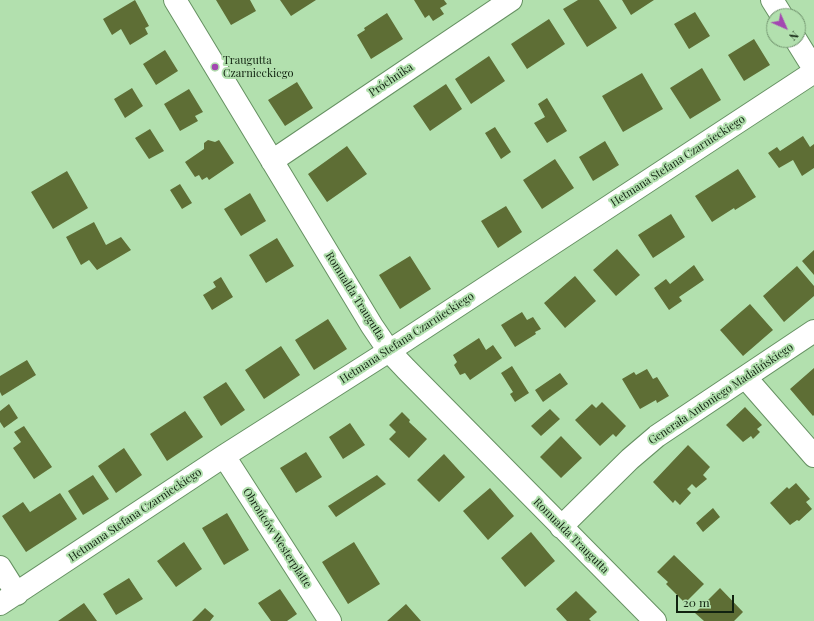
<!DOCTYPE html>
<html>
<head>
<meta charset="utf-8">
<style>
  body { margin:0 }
  #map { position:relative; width:814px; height:621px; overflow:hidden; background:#b2e0ae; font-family:"Playfair Display",serif }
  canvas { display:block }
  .north { position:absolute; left:766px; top:8px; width:40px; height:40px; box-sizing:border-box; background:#b2e0ae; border:1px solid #72946f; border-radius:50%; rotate:135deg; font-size:11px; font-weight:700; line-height:16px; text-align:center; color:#112210 }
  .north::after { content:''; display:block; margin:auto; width:14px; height:18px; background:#a347b1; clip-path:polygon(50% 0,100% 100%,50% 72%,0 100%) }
  .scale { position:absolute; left:676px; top:595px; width:58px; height:18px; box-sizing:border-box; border:2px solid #112210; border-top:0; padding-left:5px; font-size:12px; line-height:14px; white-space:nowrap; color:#112210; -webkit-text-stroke:3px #b2e0ae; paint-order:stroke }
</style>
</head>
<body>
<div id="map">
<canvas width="814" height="621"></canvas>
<div class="north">N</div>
<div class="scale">20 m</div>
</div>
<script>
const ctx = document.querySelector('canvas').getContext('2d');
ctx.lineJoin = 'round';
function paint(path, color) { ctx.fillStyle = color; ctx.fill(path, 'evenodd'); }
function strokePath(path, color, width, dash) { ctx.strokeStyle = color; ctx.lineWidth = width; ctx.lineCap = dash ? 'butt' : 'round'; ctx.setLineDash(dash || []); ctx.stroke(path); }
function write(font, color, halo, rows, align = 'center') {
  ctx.font = font + ' "Playfair Display",serif'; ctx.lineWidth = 4; ctx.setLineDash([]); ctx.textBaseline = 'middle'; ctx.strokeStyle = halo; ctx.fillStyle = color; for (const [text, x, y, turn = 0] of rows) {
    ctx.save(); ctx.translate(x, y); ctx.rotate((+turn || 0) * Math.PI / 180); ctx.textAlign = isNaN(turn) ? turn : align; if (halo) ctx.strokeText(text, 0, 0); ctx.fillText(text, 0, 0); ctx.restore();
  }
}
const building = new Path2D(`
  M 135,0 L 149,26 L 145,28 L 148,34 L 130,45 L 121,29 L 112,35 L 103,19 Z
  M 216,0 L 250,0 L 256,11 L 231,25 Z
  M 280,0 L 316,0 L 291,16 Z
  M 414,0 L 444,0 L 447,4 L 440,8 L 444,14 L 433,21 L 429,15 L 425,18 Z
  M 578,0 L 599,0 L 617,28 L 587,47 L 563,9 Z
  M 622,0 L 654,0 L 631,15 Z
  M 695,12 L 710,36 L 689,49 L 674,24 Z
  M 387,13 L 403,39 L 371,59 L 357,35 L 365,30 L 364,28 Z
  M 549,19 L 565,44 L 527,69 L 511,44 Z
  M 754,39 L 770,65 L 744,81 L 728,55 Z
  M 165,50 L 178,71 L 156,85 L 143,64 Z
  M 489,56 L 505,81 L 471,104 L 455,79 Z
  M 702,68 L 721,100 L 690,119 L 670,88 Z
  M 642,73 L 663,109 L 623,132 L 602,96 Z
  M 297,82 L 313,108 L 285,126 L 268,100 Z
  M 446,84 L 462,109 L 430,131 L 413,106 Z
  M 132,88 L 143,106 L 125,118 L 114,99 Z
  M 189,89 L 203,112 L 195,116 L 198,121 L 180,131 L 164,104 Z
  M 547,98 L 567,131 L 547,143 L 534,123 L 545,117 L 538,104 Z
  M 495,127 L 511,152 L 501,159 L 485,133 Z
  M 150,129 L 164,151 L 149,159 L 135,138 Z
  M 803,136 L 810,147 L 814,144 L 814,168 L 802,176 L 793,160 L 779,168 L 768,153 L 777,147 L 780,151 Z
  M 208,140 L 215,142 L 219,140 L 234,163 L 209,180 L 207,177 L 202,180 L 199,175 L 195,177 L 185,162 L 204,149 L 204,143 Z
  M 605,141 L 619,165 L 593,181 L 579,157 Z
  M 347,146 L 367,174 L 327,202 L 308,174 Z
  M 555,159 L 574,188 L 542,209 L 523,180 Z
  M 738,169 L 756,197 L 735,210 L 734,208 L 712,222 L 695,196 Z
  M 67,171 L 88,208 L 53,229 L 31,192 Z
  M 180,184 L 192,203 L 182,209 L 170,190 Z
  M 250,193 L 266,221 L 241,236 L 224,209 Z
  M 506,206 L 522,232 L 498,248 L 481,221 Z
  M 671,214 L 685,237 L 653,258 L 638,235 Z
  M 94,222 L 106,245 L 121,237 L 131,250 L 97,270 L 89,260 L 81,265 L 66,237 Z
  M 277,238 L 294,266 L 266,283 L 249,255 Z
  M 617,249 L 640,275 L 616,296 L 593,270 Z
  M 814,250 L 814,275 L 802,261 Z
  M 410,256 L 431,289 L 400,309 L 379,275 Z
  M 694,265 L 704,280 L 679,297 L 682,301 L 669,310 L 654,288 L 666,279 L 670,284 Z
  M 797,266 L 814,286 L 814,296 L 784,322 L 763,296 Z
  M 575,276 L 596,301 L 565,328 L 544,303 Z
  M 221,277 L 233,297 L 212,310 L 203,295 L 216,287 L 213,282 Z
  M 750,304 L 773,330 L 743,356 L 720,330 Z
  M 522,312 L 527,320 L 533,317 L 541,329 L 535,332 L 536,334 L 515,347 L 501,325 Z
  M 328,319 L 347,349 L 314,370 L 295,340 Z
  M 479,338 L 486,350 L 493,345 L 502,358 L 470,380 L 465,373 L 460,375 L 454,365 L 457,362 L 453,355 Z
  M 281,346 L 300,375 L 264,399 L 245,370 Z
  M 27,360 L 36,375 L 2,396 L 0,392 L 0,376 Z
  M 512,366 L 529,393 L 515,402 L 510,394 L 513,392 L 501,373 Z
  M 814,368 L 814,415 L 813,416 L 790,389 Z
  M 647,369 L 653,379 L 657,377 L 669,396 L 657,403 L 656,400 L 640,409 L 622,379 L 634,372 L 636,375 Z
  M 560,373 L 568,384 L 543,402 L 535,390 Z
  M 226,382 L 245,410 L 221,426 L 203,397 Z
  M 602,402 L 626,426 L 616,437 L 613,434 L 600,446 L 575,420 L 592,404 L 596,408 Z
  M 9,404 L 18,418 L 4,428 L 0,422 L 0,411 Z
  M 745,407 L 762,425 L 757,429 L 760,432 L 753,439 L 751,436 L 743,442 L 726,425 Z
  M 550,409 L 560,419 L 541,436 L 531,426 Z
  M 185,411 L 203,437 L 167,461 L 150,434 Z
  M 402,412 L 410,420 L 409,422 L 427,439 L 409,458 L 389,439 L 396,432 L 389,425 Z
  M 350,423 L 365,445 L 343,459 L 329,437 Z
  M 24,426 L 52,467 L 34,479 L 13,448 L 21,442 L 14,432 Z
  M 561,436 L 582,458 L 561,478 L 540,457 Z
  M 688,445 L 710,467 L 703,475 L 707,479 L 696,488 L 692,484 L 687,489 L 691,493 L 680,505 L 675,500 L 673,503 L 653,482 Z
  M 124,448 L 142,475 L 116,493 L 98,466 Z
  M 306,452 L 322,477 L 296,493 L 280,468 Z
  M 444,454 L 465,477 L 439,502 L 417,480 Z
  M 93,475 L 109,499 L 83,515 L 68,491 Z
  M 377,475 L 386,484 L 336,517 L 328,506 Z
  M 796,483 L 810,499 L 806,502 L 812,509 L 799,521 L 797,520 L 790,525 L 770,503 L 787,487 L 789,489 Z
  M 490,488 L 514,516 L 488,540 L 463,511 Z
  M 60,493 L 77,519 L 26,552 L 2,516 L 23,502 L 30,512 Z
  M 713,508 L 720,517 L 703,532 L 696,523 Z
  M 227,513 L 249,550 L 224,565 L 202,528 Z
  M 531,532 L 555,561 L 525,587 L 501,558 Z
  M 184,542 L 202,569 L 176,587 L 157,561 Z
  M 354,542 L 380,584 L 348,604 L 322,562 Z
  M 674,555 L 704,584 L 685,603 L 666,584 L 668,582 L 657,572 Z
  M 129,578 L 143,599 L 116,615 L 103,594 Z
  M 720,588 L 743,612 L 734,621 L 704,621 L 695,613 Z
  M 280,589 L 297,614 L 287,621 L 271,621 L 258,603 Z
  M 576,591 L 597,612 L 589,619 L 591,621 L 567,621 L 556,609 Z
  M 84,603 L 97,621 L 58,621 Z
  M 406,604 L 421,621 L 387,621 Z
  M 205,608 L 214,616 L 210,621 L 192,621 Z`);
const street = new Path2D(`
  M 175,0 L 372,326 L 389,351 L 406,369 L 655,621
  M 772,0 L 782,16
  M 796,40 L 814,69
  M 272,161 L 511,0
  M 745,377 L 814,456
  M 224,456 L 330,621
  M 561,527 L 630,459 L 657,436 L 814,331
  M 0,567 L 17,594
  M 0,604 L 224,456 L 389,351 L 814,72`);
const markers = [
  [215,67,4,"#a347b1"]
];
const poiNames = [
  ["Traugutta",223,61],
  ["Czarnieckiego",223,74]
];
const streetNames = [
  ["Próchnika",391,80,-34],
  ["Hetmana Stefana Czarnieckiego",678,161,-33],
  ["Romualda Traugutta",355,296,58],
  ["Hetmana Stefana Czarnieckiego",407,338,-33],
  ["Generała Antoniego Madalińskiego",721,394,-34],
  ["Hetmana Stefana Czarnieckiego",135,515,-34],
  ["Romualda Traugutta",571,536,45],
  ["Obrońców Westerplatte",277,538,57]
];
paint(building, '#5e6e35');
strokePath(street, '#669162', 24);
strokePath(street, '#fff', 22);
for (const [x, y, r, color] of markers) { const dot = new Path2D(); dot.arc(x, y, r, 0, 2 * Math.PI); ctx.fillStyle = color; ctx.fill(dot); strokePath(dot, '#b2e0ae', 1.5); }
write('11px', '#112210', '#b2e0ae', poiNames, 'left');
write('11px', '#112210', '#b2e0ae', streetNames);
</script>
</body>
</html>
